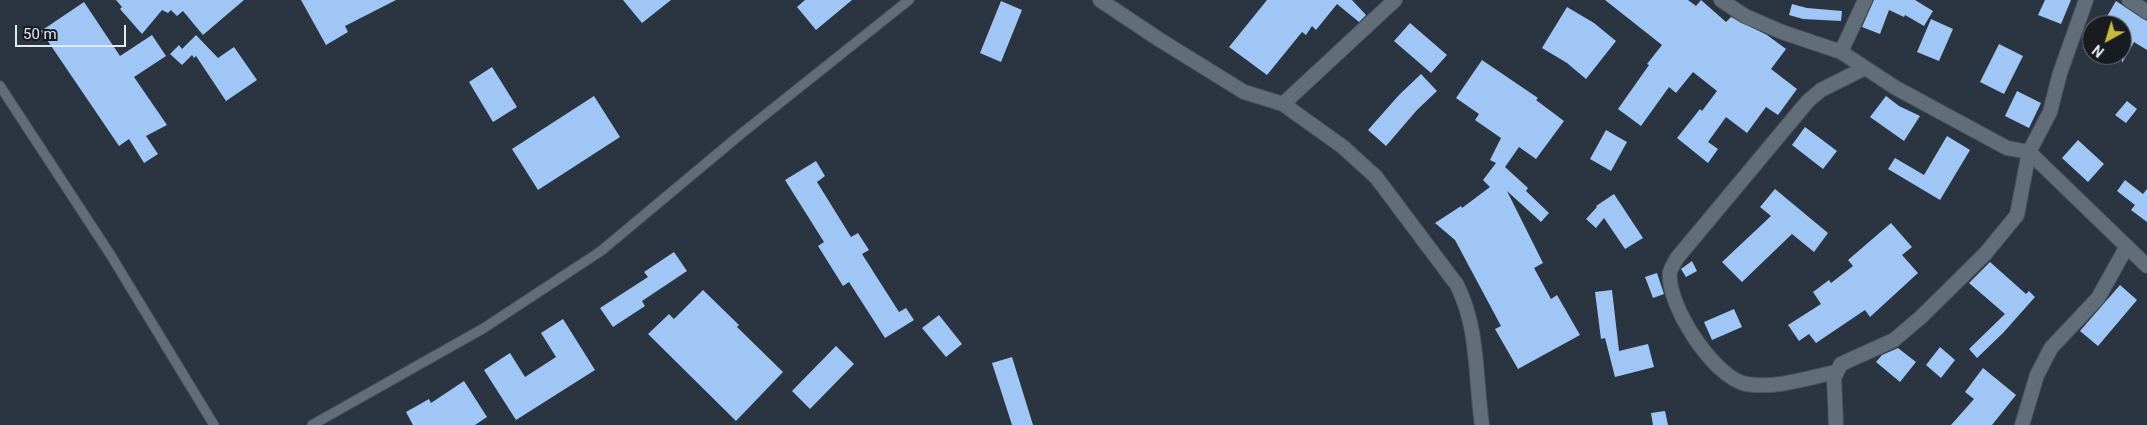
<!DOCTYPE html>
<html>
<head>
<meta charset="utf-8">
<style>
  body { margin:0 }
  #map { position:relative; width:2147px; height:425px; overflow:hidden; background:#2b3541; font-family:Roboto,sans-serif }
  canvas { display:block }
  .north { position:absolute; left:2082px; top:15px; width:50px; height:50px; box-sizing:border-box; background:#181c22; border:1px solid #696e75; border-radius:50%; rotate:219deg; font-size:14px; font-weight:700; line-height:20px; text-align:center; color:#e3e9f1 }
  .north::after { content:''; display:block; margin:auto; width:18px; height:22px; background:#c7bb3c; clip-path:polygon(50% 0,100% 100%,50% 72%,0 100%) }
  .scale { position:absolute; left:15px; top:25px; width:111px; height:22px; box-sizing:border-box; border:2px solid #e3e9f1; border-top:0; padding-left:6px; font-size:15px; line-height:18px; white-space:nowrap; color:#e3e9f1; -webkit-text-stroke:4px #181c22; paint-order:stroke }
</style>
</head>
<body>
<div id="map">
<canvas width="2147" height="425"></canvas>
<div class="north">N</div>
<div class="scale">50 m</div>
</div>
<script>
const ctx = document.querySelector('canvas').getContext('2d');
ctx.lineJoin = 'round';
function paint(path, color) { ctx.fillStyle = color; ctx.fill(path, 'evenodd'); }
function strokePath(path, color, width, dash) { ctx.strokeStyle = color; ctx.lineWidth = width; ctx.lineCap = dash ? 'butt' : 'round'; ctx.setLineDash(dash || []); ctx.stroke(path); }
const building = new Path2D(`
  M 116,0 L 244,0 L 203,35 L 183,11 L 177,16 L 171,10 L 168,13 L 162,10 L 142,34 L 120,9 L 122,7 Z
  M 301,0 L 396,0 L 345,26 L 348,32 L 326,45 Z
  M 623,0 L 671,0 L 642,23 Z
  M 805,0 L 852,0 L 816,30 L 797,7 Z
  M 1267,0 L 1352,0 L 1366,15 L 1359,22 L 1337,4 L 1316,30 L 1312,26 L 1306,35 L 1302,32 L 1267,75 L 1229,47 Z
  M 1605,0 L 1688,0 L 1696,6 L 1701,0 L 1726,22 L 1731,17 L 1767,35 L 1786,49 L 1771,69 L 1797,89 L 1778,115 L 1766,107 L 1747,133 L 1726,117 L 1708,142 L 1718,149 L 1708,163 L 1677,138 L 1700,109 L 1702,111 L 1717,91 L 1693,72 L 1676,93 L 1669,87 L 1641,126 L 1618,109 L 1649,65 L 1647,64 L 1662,45 Z
  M 1874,0 L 1915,0 L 1933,11 L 1924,26 L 1905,15 L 1904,17 L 1889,10 L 1880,34 L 1862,27 Z
  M 2045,0 L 2071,0 L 2061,24 L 2038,15 Z
  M 1001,1 L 1022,10 L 1001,62 L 980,53 Z
  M 2116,1 L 2147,21 L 2147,50 L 2134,42 L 2122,63 L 2122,25 L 2102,25 Z
  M 84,2 L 120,56 L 152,35 L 166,56 L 134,77 L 167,125 L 146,136 L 158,154 L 144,163 L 129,139 L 119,146 L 41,31 Z
  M 1792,4 L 1807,8 L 1842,11 L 1841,21 L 1803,19 L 1789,15 Z
  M 1567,7 L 1594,23 L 1616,41 L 1586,79 L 1567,63 L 1542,48 Z
  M 1931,19 L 1953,29 L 1939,61 L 1917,52 Z
  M 1410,23 L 1447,55 L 1431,73 L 1394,41 Z
  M 196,35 L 218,58 L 234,47 L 257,80 L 226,101 L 196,56 L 194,58 L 192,55 L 182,65 L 170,54 L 179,45 L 182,49 Z
  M 1999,44 L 2023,56 L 2004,94 L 1980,82 Z
  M 1482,60 L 1538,98 L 1536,100 L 1564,121 L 1536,159 L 1519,147 L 1505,167 L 1528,188 L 1526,191 L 1549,213 L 1541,222 L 1507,191 L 1543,263 L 1534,268 L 1551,299 L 1557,295 L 1580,335 L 1518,369 L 1495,329 L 1501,326 L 1455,240 L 1435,223 L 1461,206 L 1462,208 L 1490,187 L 1483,180 L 1496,163 L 1490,160 L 1501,138 L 1475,120 L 1479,114 L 1456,98 Z
  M 492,67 L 517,107 L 493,122 L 469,82 Z
  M 1421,74 L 1437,91 L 1417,110 L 1386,146 L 1368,130 L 1399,95 Z
  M 2017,91 L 2041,103 L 2029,128 L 2005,116 Z
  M 594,96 L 620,137 L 538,190 L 512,149 Z
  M 1886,96 L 1899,106 L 1920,116 L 1904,141 L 1870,117 Z
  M 2127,101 L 2137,109 L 2126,123 L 2115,115 Z
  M 1805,127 L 1837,151 L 1823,169 L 1792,145 Z
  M 1606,130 L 1627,142 L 1611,171 L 1590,159 Z
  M 1947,136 L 1970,150 L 1940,200 L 1888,169 L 1895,158 L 1924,175 Z
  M 2078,140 L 2104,164 L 2088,182 L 2062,158 Z
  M 816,161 L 825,176 L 817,182 L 851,237 L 858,233 L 869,250 L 862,254 L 899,312 L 906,308 L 914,320 L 885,338 L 849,282 L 843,286 L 818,246 L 824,242 L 785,180 Z
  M 2125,180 L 2143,194 L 2147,189 L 2147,222 L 2131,210 L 2135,205 L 2117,191 Z
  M 1775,189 L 1828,233 L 1814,252 L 1792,234 L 1742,282 L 1722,262 L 1771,216 L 1760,207 Z
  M 1614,194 L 1643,238 L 1625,249 L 1604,218 L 1596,228 L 1586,219 L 1597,207 L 1596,206 Z
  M 1891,223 L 1912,247 L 1902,255 L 1918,273 L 1870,317 L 1865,310 L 1816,343 L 1809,334 L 1799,341 L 1788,325 L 1821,304 L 1813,292 L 1829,280 L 1831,283 L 1853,266 L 1848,260 Z
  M 674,252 L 687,271 L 642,301 L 645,306 L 613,327 L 600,308 L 648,277 L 644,272 Z
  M 1692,261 L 1697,271 L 1686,277 L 1681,269 Z
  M 1990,262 L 2026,294 L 2029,291 L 2035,297 L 2003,333 L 1977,358 L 1969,349 L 2005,314 L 1969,283 Z
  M 1657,273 L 1664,294 L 1653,298 L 1645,277 Z
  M 2120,285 L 2137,300 L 2098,346 L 2080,331 Z
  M 703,290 L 739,325 L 737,327 L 783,372 L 736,421 L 648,334 L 669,314 L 674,319 Z
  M 1612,290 L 1619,351 L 1648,344 L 1654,367 L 1615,377 L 1605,338 L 1601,339 L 1595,292 Z
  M 1734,309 L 1742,327 L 1712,340 L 1704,322 Z
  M 939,315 L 962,344 L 946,357 L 922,328 Z
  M 563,319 L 595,370 L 516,420 L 484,370 L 510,353 L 525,377 L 556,357 L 541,333 Z
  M 836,346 L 854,364 L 810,409 L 792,391 Z
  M 1940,347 L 1955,360 L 1941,378 L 1926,365 Z
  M 1898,348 L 1916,362 L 1900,382 L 1876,362 L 1882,355 Z
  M 1012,357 L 1033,425 L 1012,425 L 992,363 Z
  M 1983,368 L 2016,395 L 1992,425 L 1951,425 L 1974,399 L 1965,392 Z
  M 464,381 L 487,417 L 475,425 L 413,425 L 406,412 L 429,399 L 431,403 Z
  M 1665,411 L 1668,425 L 1653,425 L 1651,413 Z`);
const service = new Path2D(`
  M 0,86 L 110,254 L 214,425
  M 312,425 L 484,328 L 601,251 L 741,134 L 909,0`);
const minor = new Path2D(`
  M 1100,0 L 1160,40 L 1244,92 L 1283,104 L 1343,147 L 1376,177 L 1457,285 C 1479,329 1475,377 1482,425
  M 1721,0 L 1745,16 L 1782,32 L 1841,52 L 1896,88 L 2007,148 L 2029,152 L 2147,266
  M 2129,0 L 2147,12
  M 1841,52 L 1865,0
  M 1283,104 L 1395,0
  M 1836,372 C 1807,378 1776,389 1746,384 C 1714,378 1666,304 1670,272 C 1671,268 1675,262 1677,258 L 1808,101 L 1821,90 L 1865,68
  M 1836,425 L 1834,378 L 1841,364 L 1894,340 L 1921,317 L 1985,254 L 2017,215 L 2029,152 L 2050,112 L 2060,73 L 2086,0
  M 2022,425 L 2037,375 L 2051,348 L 2098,298 L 2126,248`);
paint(building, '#a0c6f6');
strokePath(service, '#49515c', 11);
strokePath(minor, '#49515c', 16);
strokePath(service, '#626d7a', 9);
strokePath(minor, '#626d7a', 14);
</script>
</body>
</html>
